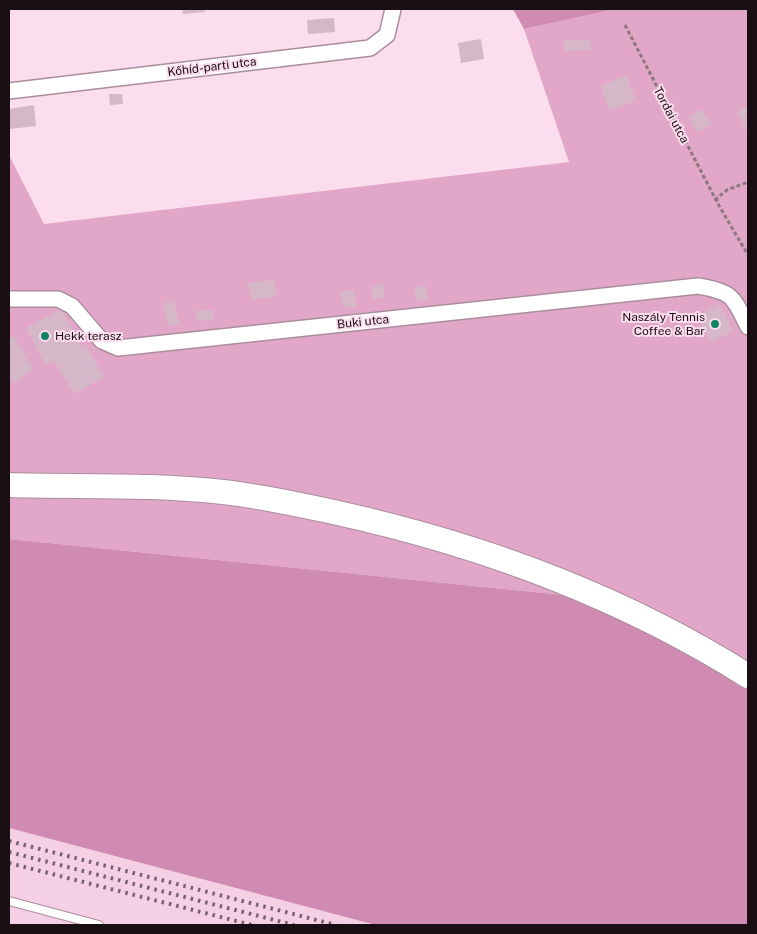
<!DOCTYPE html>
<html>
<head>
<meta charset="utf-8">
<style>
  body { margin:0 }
  #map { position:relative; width:757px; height:934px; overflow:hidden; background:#fcdded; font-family:"Public Sans",sans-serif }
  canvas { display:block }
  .frame { position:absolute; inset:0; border:10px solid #190e14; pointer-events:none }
</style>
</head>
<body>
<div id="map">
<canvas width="757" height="934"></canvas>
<div class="frame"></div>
</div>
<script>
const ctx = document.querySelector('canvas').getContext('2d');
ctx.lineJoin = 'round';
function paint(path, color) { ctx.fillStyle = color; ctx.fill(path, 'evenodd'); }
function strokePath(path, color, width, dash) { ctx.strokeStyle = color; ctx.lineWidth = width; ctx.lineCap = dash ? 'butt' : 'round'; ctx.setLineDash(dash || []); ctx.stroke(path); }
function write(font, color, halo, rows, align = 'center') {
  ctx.font = font + ' "Public Sans",sans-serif'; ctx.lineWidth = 4; ctx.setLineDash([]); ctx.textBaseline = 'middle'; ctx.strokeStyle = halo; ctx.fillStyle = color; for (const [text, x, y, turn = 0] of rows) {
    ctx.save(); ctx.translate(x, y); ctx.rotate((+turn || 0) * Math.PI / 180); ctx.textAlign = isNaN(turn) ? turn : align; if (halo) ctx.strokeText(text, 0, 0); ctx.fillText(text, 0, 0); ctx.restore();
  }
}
const built = new Path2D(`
  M 9,828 L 376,925 L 9,925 Z`);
const green = new Path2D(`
  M 616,9 L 748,9 L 748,690 L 593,598 L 9,539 L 9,155 L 44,224 L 569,162 L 524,29 Z`);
const forest = new Path2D(`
  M 513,9 L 616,9 L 524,29 Z
  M 9,539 L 593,598 L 748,690 L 748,925 L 376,925 L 9,828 Z`);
const building = new Path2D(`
  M 182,9 L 204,9 L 205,12 L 183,14 Z
  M 334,18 L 335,32 L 308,34 L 307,20 Z
  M 481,39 L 484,59 L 461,63 L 458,43 Z
  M 590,40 L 591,50 L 564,51 L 564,41 Z
  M 626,75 L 636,100 L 610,111 L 600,86 Z
  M 109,94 L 122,94 L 123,104 L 110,105 Z
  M 34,105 L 36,126 L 10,129 L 9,109 Z
  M 748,106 L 748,133 L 737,112 Z
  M 702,109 L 711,125 L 697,132 L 689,116 Z
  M 274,280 L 277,296 L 251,300 L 248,283 Z
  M 383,284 L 385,297 L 373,299 L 371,287 Z
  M 426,286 L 428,299 L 416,301 L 414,288 Z
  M 353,289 L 357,306 L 344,308 L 340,292 Z
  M 174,301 L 179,324 L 168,326 L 163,303 Z
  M 720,304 L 733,332 L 710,342 L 697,316 Z
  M 61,309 L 81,346 L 85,344 L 104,377 L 74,394 L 55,362 L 46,365 L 26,328 Z
  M 213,310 L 214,320 L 197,321 L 196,311 Z
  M 14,336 L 33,369 L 14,383 L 9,374 L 9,339 Z`);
const path = new Path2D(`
  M 625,25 L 718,204 L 748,255
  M 717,201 L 717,198 L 727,190 L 748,182`);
const service = new Path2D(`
  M 9,901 L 99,925`);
const minor = new Path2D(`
  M 9,91 L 370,48 L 387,35 L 393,9
  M 9,299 L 58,299 L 72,306 L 102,341 L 118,348 L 698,286 C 734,292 733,297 748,327`);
const primary = new Path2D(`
  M 9,485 C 80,487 152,484 223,492 C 261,496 300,505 338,513 C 482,545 623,597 748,676`);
const rail = new Path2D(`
  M 9,841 L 336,925
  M 9,852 L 294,925
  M 9,863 L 252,925`);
const markers = [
  [715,324,5,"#118362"],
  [45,336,5,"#118362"]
];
const streetNames = [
  ["Kőhíd-parti utca",212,67,-7],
  ["Tordai utca",671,115,62],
  ["Buki utca",363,322,-6]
];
const poiNames = [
  ["Naszály Tennis",705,317],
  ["Coffee & Bar",705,331],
  ["Hekk terasz",55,336,"left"]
];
paint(built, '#f5cfe3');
paint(green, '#e2a7c8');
paint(forest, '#cf8bb2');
paint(building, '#d5b7c7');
strokePath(service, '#aa8d9d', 10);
strokePath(minor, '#aa8d9d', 18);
strokePath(primary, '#aa8d9d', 26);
strokePath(path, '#8c7782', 3, [4, 2.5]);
strokePath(service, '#fff', 8);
strokePath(minor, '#fff', 15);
strokePath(primary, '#fff', 24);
strokePath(rail, '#75626c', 4, [2.5, 5]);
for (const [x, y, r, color] of markers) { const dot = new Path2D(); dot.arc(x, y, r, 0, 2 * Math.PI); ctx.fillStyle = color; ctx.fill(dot); strokePath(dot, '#fcdded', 2); }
write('12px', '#190e14', '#fcdded', streetNames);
write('12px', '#190e14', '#fcdded', poiNames, 'right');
</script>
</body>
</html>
